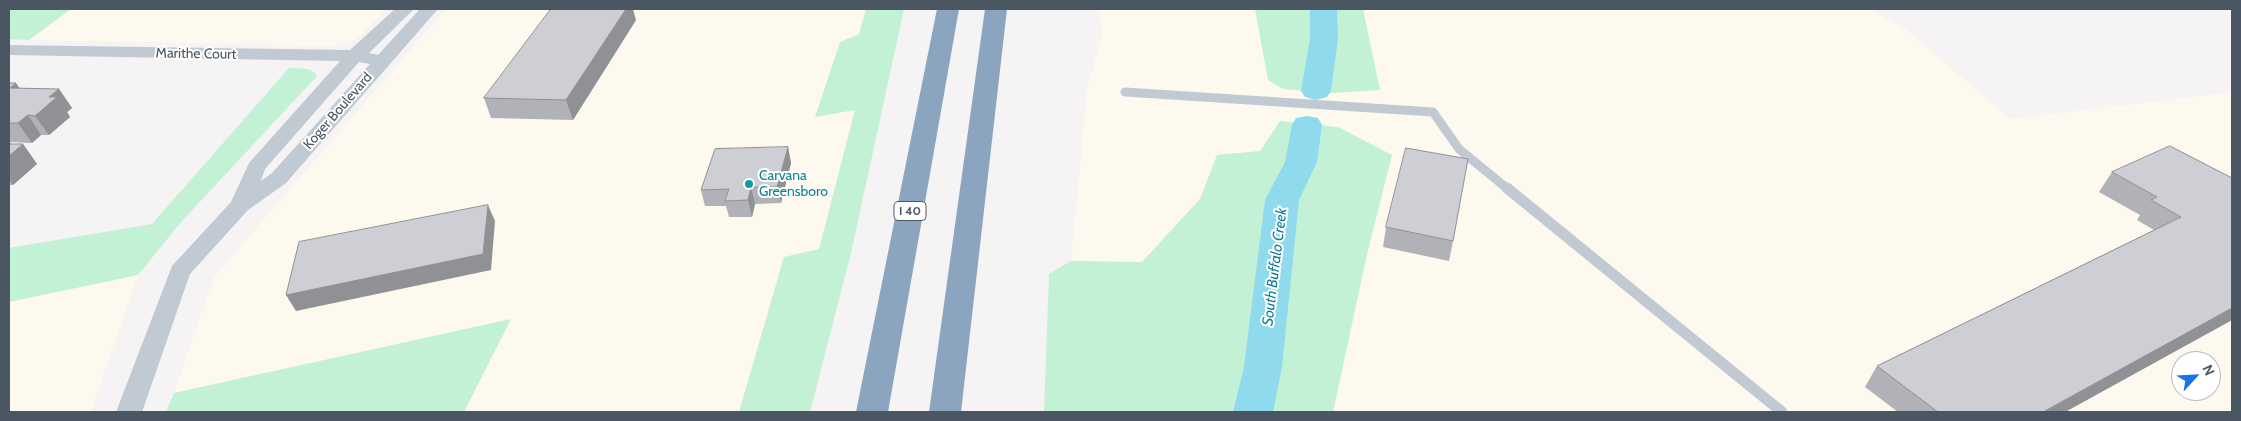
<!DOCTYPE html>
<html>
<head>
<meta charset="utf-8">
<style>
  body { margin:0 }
  #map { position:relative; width:2241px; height:421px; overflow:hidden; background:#f5f3f3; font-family:Cabin,sans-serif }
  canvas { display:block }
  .frame { position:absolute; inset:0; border:10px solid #4a5661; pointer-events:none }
  .north { position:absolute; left:2171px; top:351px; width:50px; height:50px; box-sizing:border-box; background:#fff; border:1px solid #b7bbc0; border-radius:50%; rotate:65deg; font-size:14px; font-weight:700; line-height:20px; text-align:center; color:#4a5661 }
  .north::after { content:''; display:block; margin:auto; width:18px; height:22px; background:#1a73e8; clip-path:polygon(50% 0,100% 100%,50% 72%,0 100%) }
</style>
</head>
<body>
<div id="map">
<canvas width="2241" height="421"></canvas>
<div class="frame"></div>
<div class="north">N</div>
</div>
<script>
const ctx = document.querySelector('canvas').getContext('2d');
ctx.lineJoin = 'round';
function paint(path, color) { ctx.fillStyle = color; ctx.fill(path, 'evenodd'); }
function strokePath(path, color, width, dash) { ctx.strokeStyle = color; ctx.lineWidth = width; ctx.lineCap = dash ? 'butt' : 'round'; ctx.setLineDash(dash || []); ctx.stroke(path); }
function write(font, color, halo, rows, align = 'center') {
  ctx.font = font + ' Cabin,sans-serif'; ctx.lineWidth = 4; ctx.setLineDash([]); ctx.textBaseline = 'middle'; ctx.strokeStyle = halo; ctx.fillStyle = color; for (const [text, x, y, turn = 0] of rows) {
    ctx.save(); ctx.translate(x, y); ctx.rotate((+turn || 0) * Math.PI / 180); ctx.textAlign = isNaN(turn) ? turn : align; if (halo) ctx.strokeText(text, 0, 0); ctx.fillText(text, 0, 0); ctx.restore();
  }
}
const commercial = new Path2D(`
  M 71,9 L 386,9 L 359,37 L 349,43 L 333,46 L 29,40 Z
  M 446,9 L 866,9 L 859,34 L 815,117 L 855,109 L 819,249 L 784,257 L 739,412 L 464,412 L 510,319 L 174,393 L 214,277 Z
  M 1099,9 L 1255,9 L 1268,80 L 1284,89 L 1332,93 L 1380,90 L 1363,9 L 1868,9 L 1907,30 L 2010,119 L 2232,92 L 2232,412 L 1333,412 L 1368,250 L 1392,155 L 1260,151 L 1217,155 L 1200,199 L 1142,262 L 1071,261 L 1087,90 L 1102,33 ZM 2181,361 L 2211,361 L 2211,391 L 2181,391 Z
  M 138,275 L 91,412 L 9,412 L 9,302 Z`);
const green = new Path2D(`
  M 9,9 L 71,9 L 29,40 L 9,39 Z
  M 866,9 L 904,9 L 851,253 L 810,412 L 739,412 L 784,257 L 819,249 L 855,110 L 815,117 L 840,42 L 859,34 Z
  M 1255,9 L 1363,9 L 1380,90 L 1332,93 L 1283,89 L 1268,80 Z
  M 289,68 C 300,69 312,66 317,76 L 182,221 L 138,275 L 9,302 L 9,248 L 152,224 Z
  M 1280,121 L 1338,127 L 1392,155 L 1368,250 L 1333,412 L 1044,412 L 1049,274 L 1071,261 L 1142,262 L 1200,199 L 1217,155 L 1260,151 Z
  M 511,319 L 464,412 L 166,412 L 174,393 Z`);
const river = new Path2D(`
  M 1310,9 L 1337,9 L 1338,39 L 1331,91 L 1327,97 L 1316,100 L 1305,97 L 1301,91 L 1310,39 Z
  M 1307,116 L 1318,118 L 1322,125 L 1317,162 L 1299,200 L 1282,367 L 1273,412 L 1233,412 L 1244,367 L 1265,200 L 1285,162 L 1292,125 L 1296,118 Z`);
const serviceFar1 = new Path2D(`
  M 1125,92 L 1433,112 L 1459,149 L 1509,190`);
const service = new Path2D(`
  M 1507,188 L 1782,412`);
const minor = new Path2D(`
  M 395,9 L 414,9 L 369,53 L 378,55 L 420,9 L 438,9 L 286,183 L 248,210 L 190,274 L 142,412 L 116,412 L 172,266 L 231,202 L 249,163 L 340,61 L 9,55 L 9,45 L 350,50 ZM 359,62 L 370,64 L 272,173 L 261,181 L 265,169 Z`);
const motorway = new Path2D(`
  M 937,9 L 959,9 L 888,412 L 856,412 Z
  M 985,9 L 1007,9 L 961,412 L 929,412 Z`);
const wall = new Path2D(`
  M 636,20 L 573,120 L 491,118 L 484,98 Z
  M 9,83 L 20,88 L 59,89 L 72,108 L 67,112 L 70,117 L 49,135 L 41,135 L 32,143 L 10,142 L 11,144 L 23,144 L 37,164 L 13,185 L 9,185 Z
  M 788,147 L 791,163 L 781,203 L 755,204 L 752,217 L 729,217 L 726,206 L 705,206 L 701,190 Z
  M 2112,172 L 2232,178 L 2232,320 L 2065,412 L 1898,412 L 1865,387 L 1877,366 L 2154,230 L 2137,220 L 2140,215 L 2099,192 Z
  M 1386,227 L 1453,241 L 1449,261 L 1383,247 Z`);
const shadedWall = new Path2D(`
  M 626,9 L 633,9 L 636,20 L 573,120 L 566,100 Z
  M 16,83 L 29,102 L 10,88 Z
  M 59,89 L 72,108 L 67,112 L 70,117 L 49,135 L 35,116 L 49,97 Z
  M 28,115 L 41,135 L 32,143 L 18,123 Z
  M 9,141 L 16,150 L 23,144 L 37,164 L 13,185 L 9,179 Z
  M 788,147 L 791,163 L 781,203 L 777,187 Z
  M 751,187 L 755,204 L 752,217 L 748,200 Z
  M 488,205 L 495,221 L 491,270 L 296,311 L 286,295 Z
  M 2232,308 L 2232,320 L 2065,412 L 2043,412 Z`);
const building = new Path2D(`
  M 551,9 L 626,9 L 566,100 L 484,98 Z
  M 9,83 L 16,83 L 10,88 L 59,89 L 49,97 L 57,97 L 35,116 L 28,115 L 18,123 L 9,123 Z
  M 9,144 L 23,144 L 9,156 Z
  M 2170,146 L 2232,178 L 2232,308 L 2043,412 L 1938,412 L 1877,366 L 2181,217 L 2151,200 L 2157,197 L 2112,172 Z
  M 788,147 L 777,187 L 751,187 L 748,200 L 725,201 L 729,189 L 701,190 L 715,149 Z
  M 1406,148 L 1468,159 L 1453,241 L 1386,227 Z
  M 488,205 L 483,254 L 286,295 L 299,242 Z`);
const markers = [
  [749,184,5,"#0f9aa8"]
];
const shields = [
  [910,211,32]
];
const shieldNames = [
  ["I 40",910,211]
];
const streetNames = [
  ["Marithe Court",196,54,1],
  ["Koger Boulevard",338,111,-49]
];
const cultureNames = [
  ["Carvana",759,176],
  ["Greensboro",759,192]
];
const waterNames = [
  ["South Buffalo Creek",1275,267,-83]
];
paint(commercial, '#fdf9ef');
paint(green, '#c3f1d5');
paint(river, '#90daee');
strokePath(serviceFar1, '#c1cad2', 9);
strokePath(service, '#c1cad2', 11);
paint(minor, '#c1cad2');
paint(motorway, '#8ba5c1');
paint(wall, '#b0b2b7');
paint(shadedWall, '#909195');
paint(building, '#cdcfd5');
strokePath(building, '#909195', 1);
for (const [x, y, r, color] of markers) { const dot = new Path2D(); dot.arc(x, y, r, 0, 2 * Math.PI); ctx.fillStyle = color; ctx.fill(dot); strokePath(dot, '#fff', 2); }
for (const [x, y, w] of shields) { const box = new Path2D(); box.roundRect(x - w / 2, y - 9.5, w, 19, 4); ctx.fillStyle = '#fff'; ctx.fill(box); strokePath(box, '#4a5661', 1); }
write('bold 12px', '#4a5661', null, shieldNames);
write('14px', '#4a5661', '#fff', streetNames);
write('14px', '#0d838f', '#fff', cultureNames, 'left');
write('italic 15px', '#0c7c9b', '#fff', waterNames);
</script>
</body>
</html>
